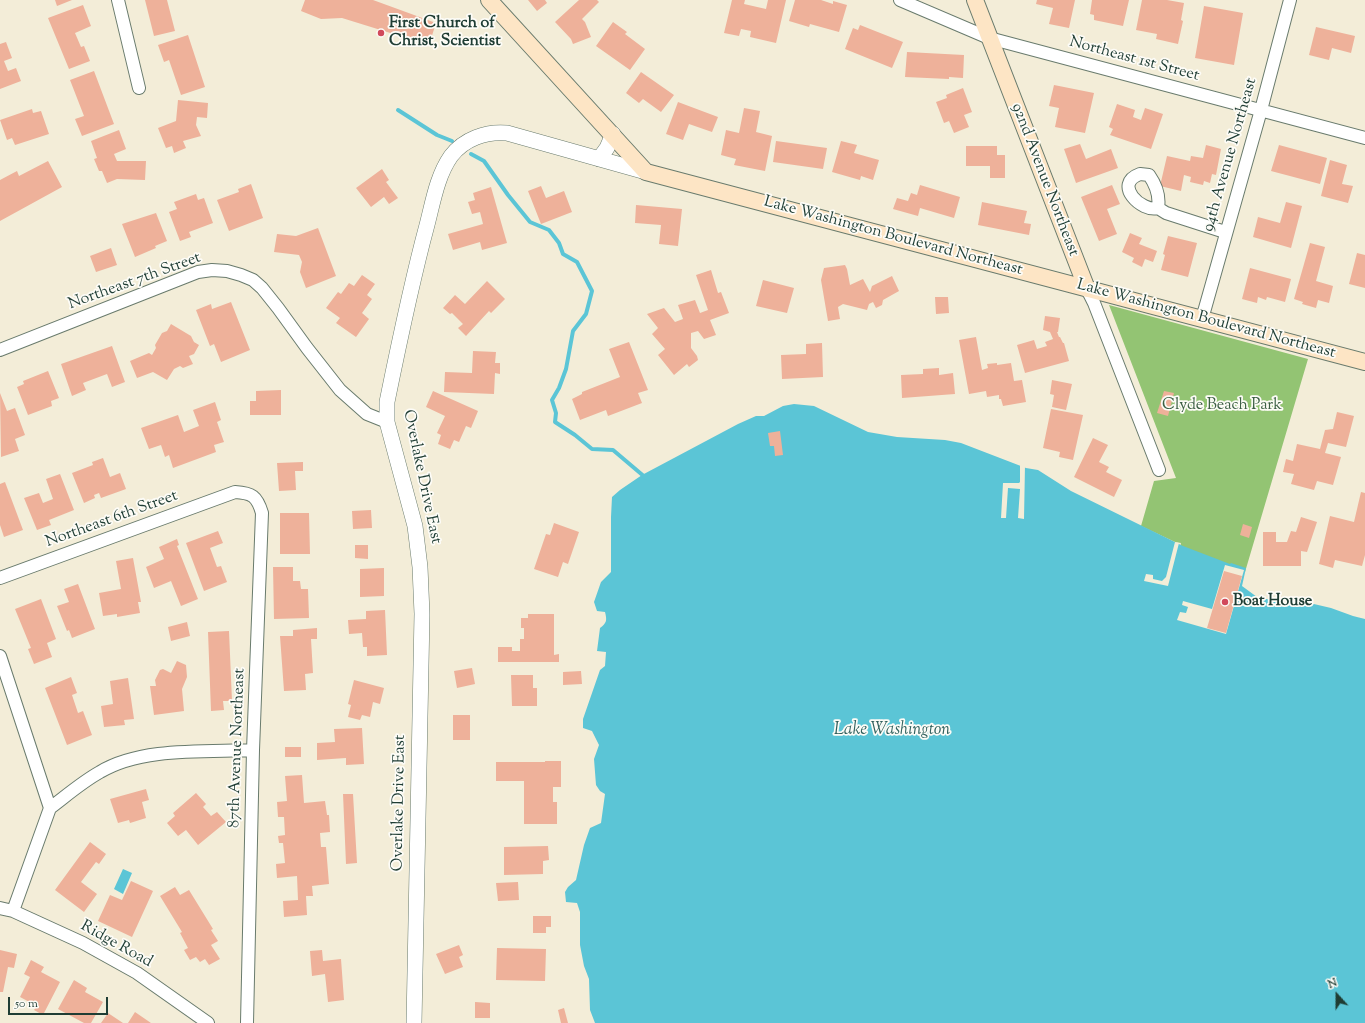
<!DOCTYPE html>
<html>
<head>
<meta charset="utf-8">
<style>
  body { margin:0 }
  #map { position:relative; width:1365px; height:1023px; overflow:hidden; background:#f3edd8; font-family:"Sorts Mill Goudy",serif }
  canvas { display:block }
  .north { position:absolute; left:1317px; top:975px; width:40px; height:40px; -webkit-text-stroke:3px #fdfcf7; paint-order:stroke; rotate:339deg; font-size:11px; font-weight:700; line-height:16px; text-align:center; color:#1f3d34 }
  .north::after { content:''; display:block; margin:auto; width:14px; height:18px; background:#1f3d34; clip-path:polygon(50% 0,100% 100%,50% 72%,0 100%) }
  .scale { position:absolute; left:8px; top:997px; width:100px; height:18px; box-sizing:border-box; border:2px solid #1f3d34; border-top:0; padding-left:5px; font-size:12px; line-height:14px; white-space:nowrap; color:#1f3d34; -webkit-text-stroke:3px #fdfcf7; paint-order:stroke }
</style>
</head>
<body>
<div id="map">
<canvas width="1365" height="1023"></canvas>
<div class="north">N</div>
<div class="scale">50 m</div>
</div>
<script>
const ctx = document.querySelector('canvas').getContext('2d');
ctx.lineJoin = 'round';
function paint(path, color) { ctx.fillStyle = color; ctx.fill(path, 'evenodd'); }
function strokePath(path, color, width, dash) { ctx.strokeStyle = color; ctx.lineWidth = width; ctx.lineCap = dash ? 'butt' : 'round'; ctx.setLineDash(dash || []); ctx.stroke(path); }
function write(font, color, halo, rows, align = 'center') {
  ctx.font = font + ' "Sorts Mill Goudy",serif'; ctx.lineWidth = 3.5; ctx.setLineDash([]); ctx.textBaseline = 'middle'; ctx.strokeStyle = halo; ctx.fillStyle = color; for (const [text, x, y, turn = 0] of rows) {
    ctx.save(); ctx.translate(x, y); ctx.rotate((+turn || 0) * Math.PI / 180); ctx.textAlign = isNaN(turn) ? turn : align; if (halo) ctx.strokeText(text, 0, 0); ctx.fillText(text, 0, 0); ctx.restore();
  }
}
const green = new Path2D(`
  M 1109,305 L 1308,359 L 1245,572 L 1180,548 L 1181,543 L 1175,542 L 1141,526 L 1154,481 L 1176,478 Z`);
const water = new Path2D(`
  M 794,404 L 814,406 L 868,432 L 897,437 L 945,440 L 961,443 L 1026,468 L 1038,470 L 1071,491 L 1183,546 L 1230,564 L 1231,563 L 1246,568 L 1242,586 L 1257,597 L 1290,604 L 1301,601 L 1331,608 L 1353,616 L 1365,619 L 1365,1023 L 595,1023 L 590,1010 L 589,979 L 584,966 L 580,945 L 580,912 L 577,903 L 566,902 L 565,892 L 568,887 L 576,880 L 584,845 L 590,828 L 601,823 L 605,794 L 600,791 L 596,785 L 594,759 L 599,745 L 592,731 L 583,728 L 583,719 L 600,670 L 605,666 L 606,652 L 597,651 L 600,628 C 607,623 607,620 605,612 L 597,611 L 594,602 L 601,582 L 611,572 L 611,517 L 612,497 L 620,490 L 642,475 L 738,424 L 756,416 L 764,416 L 783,406 Z
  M 123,869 L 132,873 L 123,894 L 114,889 Z`);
const pier = new Path2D(`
  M 1020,464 L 1025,465 L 1024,519 L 1018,518 L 1020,489 L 1008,488 L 1006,518 L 1001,518 L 1003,483 L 1019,483 L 1020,482 Z
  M 1175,542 L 1179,543 L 1168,586 L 1144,581 L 1146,574 L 1153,575 L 1153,579 L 1162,581 L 1166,577 Z
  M 1225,565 L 1244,570 L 1226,634 L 1177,620 L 1180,612 L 1186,613 L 1188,607 L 1182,605 L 1183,601 L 1212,609 Z`);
const stream = new Path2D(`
  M 398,110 L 437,135 L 452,141
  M 471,154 L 484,161 L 508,195 L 530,222 L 549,230 L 559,243 L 563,254 L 577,262 L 592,291 L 586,314 L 573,331 L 566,369 L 559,388 L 552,400 L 556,413 L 555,422 L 575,435 L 592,449 L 613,450 L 646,478`);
const building = new Path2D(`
  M 55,0 L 72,0 L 57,6 Z
  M 145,0 L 167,0 L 175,31 L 154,36 Z
  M 305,0 L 373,0 L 436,23 L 429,45 L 342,18 L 321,19 L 301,11 Z
  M 528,0 L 545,0 L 547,3 L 537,11 Z
  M 579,0 L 597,0 L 599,2 L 582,19 L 585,22 L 591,37 L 573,44 L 571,39 L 555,22 Z
  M 732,0 L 745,0 L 744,4 L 766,9 L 768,0 L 786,0 L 776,43 L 750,37 L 751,31 L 741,29 L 739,36 L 724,33 Z
  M 795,0 L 821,0 L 833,4 L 833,1 L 847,5 L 839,32 L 810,24 L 809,27 L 789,21 Z
  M 1037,0 L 1075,0 L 1069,28 L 1049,24 L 1053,8 L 1036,4 Z
  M 1092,0 L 1129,0 L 1123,26 L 1094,20 L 1094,15 L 1090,14 Z
  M 1142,0 L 1167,0 L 1184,3 L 1181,20 L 1183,21 L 1178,44 L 1156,39 L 1157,34 L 1136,30 Z
  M 83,5 L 91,26 L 75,33 L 81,47 L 84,46 L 90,61 L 69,69 L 48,18 Z
  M 1204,6 L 1243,13 L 1234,65 L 1195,58 Z
  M 613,22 L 627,32 L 625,34 L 645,49 L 630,70 L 596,46 Z
  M 860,25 L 903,42 L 892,68 L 845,49 L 853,28 L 858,30 Z
  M 1316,27 L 1355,36 L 1351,53 L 1332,48 L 1329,60 L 1309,55 Z
  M 188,35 L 205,87 L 181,95 L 169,60 L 164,62 L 158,45 Z
  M 6,42 L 12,58 L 4,61 L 8,71 L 16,68 L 21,81 L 0,89 L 0,44 Z
  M 907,52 L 964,55 L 963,78 L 949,77 L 949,79 L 905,77 Z
  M 94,71 L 114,124 L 82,136 L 75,119 L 84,116 L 70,80 Z
  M 641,72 L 674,95 L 661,112 L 643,99 L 639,103 L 626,93 Z
  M 1054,85 L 1094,93 L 1085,133 L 1055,127 L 1059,108 L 1049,106 Z
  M 963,88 L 972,112 L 964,115 L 969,127 L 954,133 L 949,121 L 944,123 L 936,102 L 947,98 L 946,95 Z
  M 178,100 L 208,103 L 207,118 L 197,117 L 196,125 L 201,136 L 183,141 L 186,148 L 174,153 L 172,146 L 166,148 L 158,128 L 176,121 Z
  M 678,102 L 718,117 L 712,132 L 689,124 L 683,140 L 666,134 Z
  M 1117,104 L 1135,110 L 1133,117 L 1141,120 L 1145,108 L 1163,114 L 1151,149 L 1110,135 L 1113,129 L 1109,127 Z
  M 744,108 L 760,111 L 756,132 L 772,136 L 765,171 L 734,165 L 736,159 L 721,155 L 726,130 L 739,133 Z
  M 32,109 L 33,113 L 41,111 L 49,134 L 15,145 L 12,138 L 7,140 L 0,120 Z
  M 119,130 L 126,149 L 114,154 L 117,161 L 146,161 L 145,180 L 117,179 L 107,183 L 102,171 L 99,171 L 94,159 L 97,158 L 91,141 Z
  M 776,141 L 827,148 L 823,169 L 773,162 Z
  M 841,141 L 857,145 L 854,153 L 879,160 L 873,180 L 861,176 L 860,180 L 832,172 Z
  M 1080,144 L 1086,159 L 1111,149 L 1118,168 L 1076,183 L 1064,149 Z
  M 1206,145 L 1221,149 L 1216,175 L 1212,174 L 1210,183 L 1204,181 L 1203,185 L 1190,182 L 1191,177 L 1184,175 L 1181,191 L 1160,186 L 1167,156 L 1190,161 L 1191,156 L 1203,158 Z
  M 1279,145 L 1327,158 L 1320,184 L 1271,171 Z
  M 966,146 L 997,146 L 997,155 L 1005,155 L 1005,178 L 990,178 L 990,166 L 966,166 Z
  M 1330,160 L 1347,165 L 1342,184 L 1353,186 L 1348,203 L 1321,196 Z
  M 48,161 L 62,187 L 0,221 L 0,180 L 17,171 L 19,176 Z
  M 382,169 L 389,180 L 386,182 L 398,198 L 389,204 L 384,197 L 371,207 L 356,188 Z
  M 251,184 L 263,218 L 229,231 L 217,200 L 239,192 L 238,189 Z
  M 920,185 L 960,197 L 954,218 L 920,208 L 918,216 L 893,209 L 897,198 L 908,201 L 911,193 L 917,195 Z
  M 1112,185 L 1120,204 L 1107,209 L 1117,234 L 1099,241 L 1081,197 Z
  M 541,186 L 546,198 L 564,191 L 572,212 L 541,224 L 528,191 Z
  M 491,187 L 507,243 L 482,250 L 480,242 L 453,250 L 448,234 L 483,224 L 480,212 L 472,214 L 468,202 L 475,200 L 473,193 Z
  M 196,194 L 198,200 L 204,198 L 213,223 L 189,232 L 191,237 L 180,241 L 169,212 L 177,209 L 174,202 Z
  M 982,202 L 1027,211 L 1024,223 L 1031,224 L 1029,235 L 978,225 Z
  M 1286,202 L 1302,206 L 1291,248 L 1253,237 L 1258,217 L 1280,223 Z
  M 636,205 L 682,209 L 678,246 L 659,244 L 661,225 L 635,223 Z
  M 156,213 L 167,241 L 155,246 L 156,248 L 135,257 L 122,224 Z
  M 318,228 L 336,276 L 306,288 L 300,272 L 302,262 L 299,255 L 274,252 L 277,234 L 296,236 Z
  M 1130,233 L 1142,238 L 1139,244 L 1157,251 L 1153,262 L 1145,259 L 1142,267 L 1132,262 L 1134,258 L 1122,252 Z
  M 1168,236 L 1197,243 L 1188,277 L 1161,270 L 1165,255 L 1163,254 Z
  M 1310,243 L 1325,247 L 1316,281 L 1333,286 L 1329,303 L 1318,300 L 1316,308 L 1302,304 L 1303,302 L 1294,299 Z
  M 111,248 L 117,265 L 96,272 L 90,256 Z
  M 1357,253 L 1365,255 L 1365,288 L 1349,284 Z
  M 845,265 L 847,269 L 850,285 L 863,279 L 870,292 L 872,286 L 892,276 L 899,291 L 883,300 L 882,305 L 876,308 L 873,302 L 869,304 L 867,310 L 843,304 L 838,307 L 840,319 L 828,321 L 821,280 L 824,268 Z
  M 1250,268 L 1291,279 L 1285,302 L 1267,297 L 1266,300 L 1258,297 L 1257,303 L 1242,299 Z
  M 711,270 L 718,293 L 721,292 L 729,313 L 710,320 L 716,335 L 704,339 L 698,331 L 691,333 L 691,348 L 697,356 L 698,360 L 689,367 L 687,364 L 674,375 L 658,355 L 665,349 L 652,334 L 658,328 L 647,314 L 664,308 L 675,322 L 683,319 L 678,305 L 695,300 L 700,313 L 708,310 L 696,275 Z
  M 362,275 L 375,284 L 367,295 L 372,299 L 362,313 L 369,319 L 356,337 L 336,323 L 340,318 L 326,308 L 338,292 L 341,294 L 349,283 L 354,286 Z
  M 763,280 L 794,288 L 787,313 L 756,306 Z
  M 487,281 L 505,299 L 491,313 L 489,311 L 466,336 L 458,328 L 463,324 L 452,313 L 450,314 L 443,308 L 455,295 L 465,304 Z
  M 935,297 L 948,297 L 949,313 L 936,314 Z
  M 231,302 L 250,350 L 221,362 L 214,344 L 210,346 L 196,310 L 211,304 L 212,309 Z
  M 1045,316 L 1060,318 L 1058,332 L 1057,332 L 1059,337 L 1060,337 L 1063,343 L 1064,343 L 1069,361 L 1025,373 L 1017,345 L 1034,340 L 1037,349 L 1047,346 L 1045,342 L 1053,339 L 1050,332 L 1043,330 Z
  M 171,324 L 191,336 L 194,342 L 199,345 L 194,354 L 189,356 L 193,364 L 183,368 L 180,366 L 174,369 L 167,380 L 153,372 L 137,378 L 130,361 L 149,353 L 152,355 L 156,348 L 155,345 L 162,333 L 167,331 Z
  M 976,337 L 982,370 L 988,368 L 987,364 L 997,363 L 997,365 L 1011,363 L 1014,381 L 1022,380 L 1026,402 L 1003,406 L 1001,399 L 999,399 L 999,395 L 987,397 L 986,391 L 969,394 L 959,340 Z
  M 629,342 L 648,390 L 638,393 L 642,403 L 608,416 L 606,410 L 580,420 L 572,399 L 582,394 L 582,392 L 620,377 L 609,349 Z
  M 822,343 L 823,377 L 782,379 L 781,355 L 806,354 L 806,344 Z
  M 112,346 L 125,382 L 112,387 L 107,374 L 83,383 L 86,390 L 72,396 L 61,364 Z
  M 473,351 L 496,352 L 495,363 L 500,363 L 500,374 L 495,373 L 494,394 L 444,392 L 445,372 L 472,373 Z
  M 939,368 L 939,375 L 953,373 L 955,394 L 902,398 L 901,375 L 923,374 L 923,369 Z
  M 48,371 L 59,398 L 51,401 L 52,406 L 28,415 L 17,387 L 24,384 L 23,381 Z
  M 1052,380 L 1072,384 L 1066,410 L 1052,407 L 1054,395 L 1050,394 Z
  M 281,390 L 281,415 L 250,415 L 250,401 L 256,401 L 256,391 Z
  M 433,391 L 478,411 L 471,428 L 466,426 L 459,442 L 454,440 L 450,449 L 438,444 L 441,435 L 437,433 L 445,416 L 426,407 Z
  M 1164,391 L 1174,393 L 1168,416 L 1157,413 Z
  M 0,393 L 7,411 L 15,408 L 25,435 L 15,439 L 19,451 L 1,457 Z
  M 215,402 L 221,420 L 217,422 L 224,442 L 214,445 L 216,452 L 173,468 L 169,455 L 165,457 L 161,445 L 149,449 L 141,428 L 178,415 L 184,432 L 199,426 L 193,410 Z
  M 1051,409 L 1083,415 L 1073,460 L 1059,457 L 1060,452 L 1043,448 Z
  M 1337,412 L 1354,416 L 1346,447 L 1328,443 L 1325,453 L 1341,457 L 1333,485 L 1317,481 L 1314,490 L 1291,484 L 1294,474 L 1283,472 L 1286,459 L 1293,461 L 1297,444 L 1320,449 L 1325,430 L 1333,429 Z
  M 780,431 L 783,455 L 775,456 L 774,446 L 770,446 L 768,433 Z
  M 1093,438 L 1108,445 L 1099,462 L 1109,467 L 1106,472 L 1122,480 L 1114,497 L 1074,477 Z
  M 103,458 L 110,477 L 120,473 L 126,489 L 101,498 L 99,493 L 94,495 L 95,498 L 84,503 L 72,473 L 93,465 L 92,462 Z
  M 303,462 L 303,471 L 295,471 L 296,490 L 279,491 L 277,463 Z
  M 60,474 L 74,510 L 49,520 L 51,525 L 37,530 L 24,498 L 39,493 L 43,503 L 53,499 L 46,479 Z
  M 5,482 L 23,530 L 4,537 L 0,525 L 0,484 Z
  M 1361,492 L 1365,493 L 1365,555 L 1362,566 L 1335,560 L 1333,568 L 1319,564 L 1330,516 L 1354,522 Z
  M 371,510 L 372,528 L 353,529 L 352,511 Z
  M 280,513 L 309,513 L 310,554 L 280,554 Z
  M 1301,517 L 1317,522 L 1307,552 L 1301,551 L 1301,566 L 1263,566 L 1263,532 L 1276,532 L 1276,542 L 1287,542 L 1291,531 L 1296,532 Z
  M 554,523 L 579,532 L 568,564 L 563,562 L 558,577 L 534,569 L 546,534 L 550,535 Z
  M 1243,524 L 1252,527 L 1249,538 L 1240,535 Z
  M 218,531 L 223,543 L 210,548 L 217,567 L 221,566 L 227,582 L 204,591 L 186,543 Z
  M 177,539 L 179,545 L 177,546 L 198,599 L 181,606 L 171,581 L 154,588 L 146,567 L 164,559 L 159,547 Z
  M 355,545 L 368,545 L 368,559 L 355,558 Z
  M 133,558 L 141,602 L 138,602 L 140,613 L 117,617 L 117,614 L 103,616 L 99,593 L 121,589 L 116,561 Z
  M 273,567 L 293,567 L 293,581 L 300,581 L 301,589 L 308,589 L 309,618 L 274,619 Z
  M 384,568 L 384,596 L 360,597 L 360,569 Z
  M 1224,571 L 1242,576 L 1226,633 L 1207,628 Z
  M 78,584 L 95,629 L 72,638 L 69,630 L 67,631 L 57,606 L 69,602 L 64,589 Z
  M 41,599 L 56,639 L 47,643 L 52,657 L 34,664 L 28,649 L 31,648 L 15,609 Z
  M 385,610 L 387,655 L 367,656 L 367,647 L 363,647 L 362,633 L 349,634 L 348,620 L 366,619 L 366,611 Z
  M 528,614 L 554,614 L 554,655 L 559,654 L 559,662 L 498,662 L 498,647 L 512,647 L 512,651 L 520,651 L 520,639 L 524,639 L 524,628 L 521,628 L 521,618 L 528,618 Z
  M 187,622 L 190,636 L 171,641 L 168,627 Z
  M 317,628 L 317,639 L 311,639 L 313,673 L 305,674 L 306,690 L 284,691 L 280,636 L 293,636 L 293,630 Z
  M 229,631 L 232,701 L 223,701 L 224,710 L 211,711 L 208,632 Z
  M 177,661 L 186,665 L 187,677 L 182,689 L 184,711 L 154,715 L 150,686 L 156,686 L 155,680 L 160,670 L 163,669 L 171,673 Z
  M 472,668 L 475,684 L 457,688 L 454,671 Z
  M 581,671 L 582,684 L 563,685 L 563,672 Z
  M 511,675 L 533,675 L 533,688 L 537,688 L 537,706 L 512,706 Z
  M 71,677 L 77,693 L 72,695 L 78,713 L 83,711 L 92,735 L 67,745 L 45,688 Z
  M 128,678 L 134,719 L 124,720 L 125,725 L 104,727 L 101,706 L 113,704 L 110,681 Z
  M 354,680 L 384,688 L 380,704 L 373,702 L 370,717 L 362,715 L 360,720 L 348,717 L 351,705 L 348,704 Z
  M 453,715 L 470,715 L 470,740 L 453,740 Z
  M 362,728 L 364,764 L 346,765 L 346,758 L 317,760 L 317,743 L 335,742 L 334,729 Z
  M 285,747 L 301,747 L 301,757 L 285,757 Z
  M 545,761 L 561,761 L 561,787 L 553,787 L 553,802 L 557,802 L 557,824 L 524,824 L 524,781 L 496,781 L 496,762 L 545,762 Z
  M 302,775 L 304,803 L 325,801 L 327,815 L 329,815 L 330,832 L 320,833 L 321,847 L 326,847 L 329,884 L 312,886 L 313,896 L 306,896 L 307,915 L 284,917 L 283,901 L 298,900 L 297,876 L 277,878 L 276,864 L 285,863 L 283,843 L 279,843 L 278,836 L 285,835 L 284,817 L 278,817 L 277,802 L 287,801 L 285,776 Z
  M 146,789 L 149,800 L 142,802 L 146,818 L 130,823 L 129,820 L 118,823 L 110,799 Z
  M 196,793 L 206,804 L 203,807 L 211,816 L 217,812 L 226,822 L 198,845 L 186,830 L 178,836 L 167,823 L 175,816 L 173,813 Z
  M 343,794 L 353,794 L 357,863 L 346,864 Z
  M 90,842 L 106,854 L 99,864 L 96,862 L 81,882 L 97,894 L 84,912 L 55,890 Z
  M 548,846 L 549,860 L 543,861 L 543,874 L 504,875 L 504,847 Z
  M 131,881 L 153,891 L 132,937 L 98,921 L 110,895 L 122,900 Z
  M 518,882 L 519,900 L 498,901 L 496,883 Z
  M 175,887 L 180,895 L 189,890 L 213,929 L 211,930 L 218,941 L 211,945 L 220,959 L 209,965 L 205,959 L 200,962 L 196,957 L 190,960 L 184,950 L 188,948 L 180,933 L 182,932 L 160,896 Z
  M 533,916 L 551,916 L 551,927 L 546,927 L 546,933 L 533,933 Z
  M 459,945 L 463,955 L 459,957 L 463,967 L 445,974 L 436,954 Z
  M 497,948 L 546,949 L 545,981 L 496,980 Z
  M 0,950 L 17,954 L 14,968 L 8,967 L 3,992 L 0,992 Z
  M 322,950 L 323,961 L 341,959 L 344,1000 L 328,1002 L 325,974 L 312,976 L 310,951 Z
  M 31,960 L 44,967 L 41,972 L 60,982 L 43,1015 L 34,1010 L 37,1006 L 20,997 L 30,977 L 24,974 Z
  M 74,980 L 87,988 L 85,992 L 103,1002 L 91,1023 L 84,1023 L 58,1009 Z
  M 475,1002 L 490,1003 L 490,1018 L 475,1018 Z
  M 564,1008 L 568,1023 L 561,1023 L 558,1010 Z
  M 135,1012 L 151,1023 L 128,1023 Z
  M 108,1013 L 123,1023 L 101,1023 Z`);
const minor = new Path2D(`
  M 118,0 L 139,88
  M 900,0 L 989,38 L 1365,138
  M 1140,174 L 1149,175 C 1156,185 1160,196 1158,208 C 1142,213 1112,184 1140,174 Z
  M 1158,208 L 1166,213 L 1225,232
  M 1087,289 L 1094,303 L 1159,470
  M 1202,319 L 1261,110 L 1290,0
  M 0,350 L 198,272 L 212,270 L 227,271 L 241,275 L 253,280 L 262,288 L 278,308 L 307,348 L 340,390 L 367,414 L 387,422
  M 0,578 L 235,492 C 252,493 257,496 262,513 L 253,750 L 247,1023
  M 0,656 L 50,808 L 13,911
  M 50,808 C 66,796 82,782 100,772 C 141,747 205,752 253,750
  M 0,908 L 13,911 L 83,943 L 137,973 L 208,1023`);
const tertiary = new Path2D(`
  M 599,159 L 607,148 L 613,134
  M 414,1023 L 422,614 L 420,567 L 415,526 L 387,422 L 387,402 C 399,343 411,284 427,225 C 433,202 437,176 451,156 C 464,139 486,131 507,133 L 646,172`);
const secondary = new Path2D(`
  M 489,0 L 646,172 L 1365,362
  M 975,0 L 1087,289`);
const markers = [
  [381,33,4,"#d1495b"],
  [1225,602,4,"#d1495b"]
];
const poiNames = [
  ["First Church of",389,24],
  ["Christ, Scientist",389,42],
  ["Boat House",1233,602]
];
const streetNames = [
  ["Northeast 1st Street",1134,60,15],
  ["94th Avenue Northeast",1231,155,-74],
  ["92nd Avenue Northeast",1044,180,69],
  ["Lake Washington Boulevard Northeast",893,237,15],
  ["Northeast 7th Street",135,282,-20],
  ["Lake Washington Boulevard Northeast",1206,320,15],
  ["Overlake Drive East",421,477,78],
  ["Northeast 6th Street",112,520,-20],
  ["87th Avenue Northeast",238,748,-88],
  ["Overlake Drive East",400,803,-89],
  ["Ridge Road",116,945,29]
];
const parkNames = [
  ["Clyde Beach Park",1222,406]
];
const waterNames = [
  ["Lake Washington",892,731]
];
paint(green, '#93c473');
paint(water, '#5bc5d6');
paint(pier, '#f3edd8');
strokePath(stream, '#5bc5d6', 4);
paint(building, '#eeb19a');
strokePath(minor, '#697b6d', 14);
strokePath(tertiary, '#697b6d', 16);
strokePath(secondary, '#697b6d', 18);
strokePath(minor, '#fff', 12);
strokePath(tertiary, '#fff', 15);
strokePath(secondary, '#fde5c5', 16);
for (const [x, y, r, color] of markers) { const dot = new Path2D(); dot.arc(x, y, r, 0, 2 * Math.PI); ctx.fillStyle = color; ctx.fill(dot); strokePath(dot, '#fdfcf7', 1.5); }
write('bold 16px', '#1f3d34', '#fdfcf7', poiNames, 'left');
write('16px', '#1f3d34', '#fdfcf7', streetNames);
write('16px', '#3c5f44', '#fdfcf7', parkNames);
write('italic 17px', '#2e5f5c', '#fdfcf7', waterNames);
</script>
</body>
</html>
